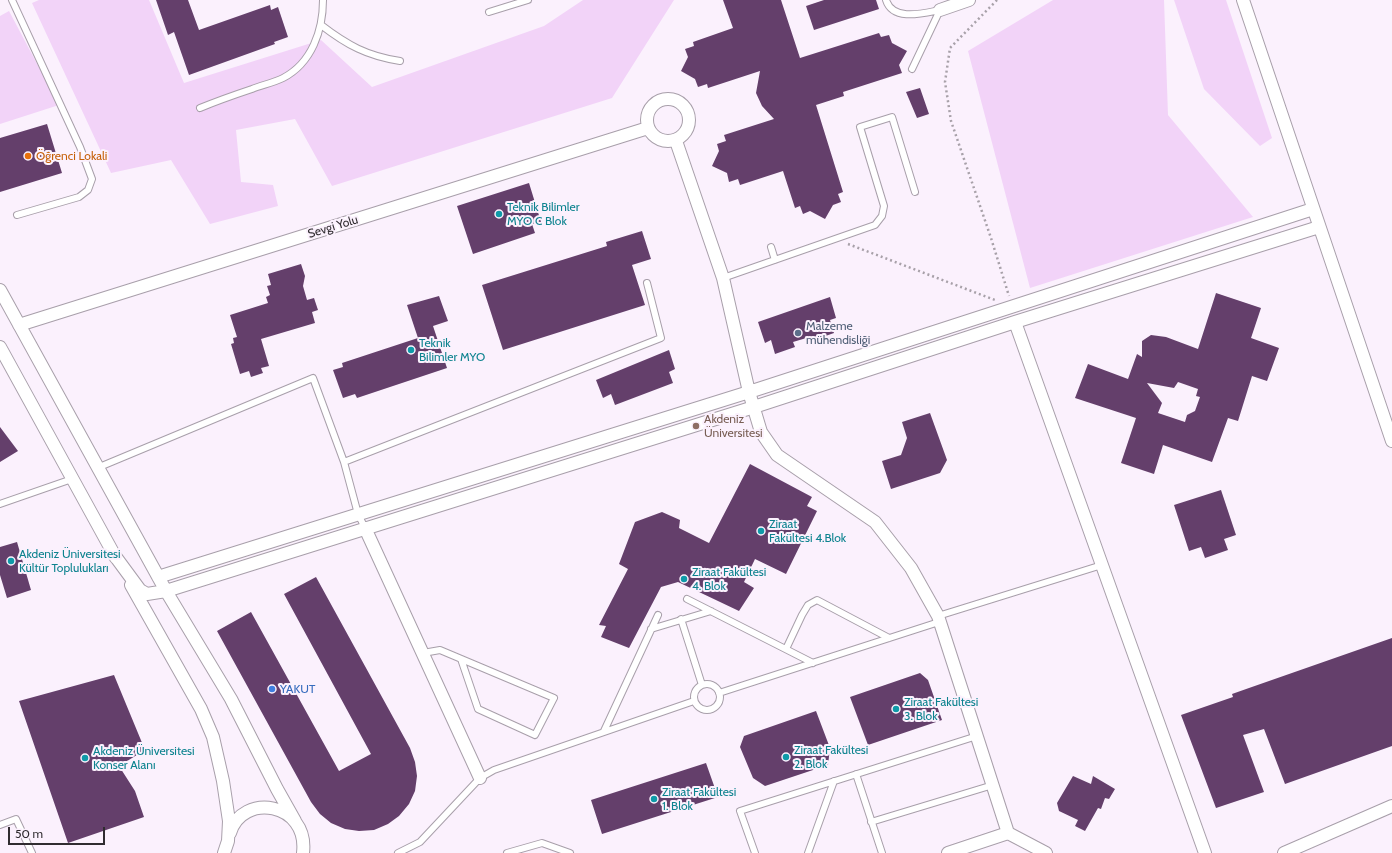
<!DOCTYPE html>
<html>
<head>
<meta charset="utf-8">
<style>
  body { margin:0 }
  #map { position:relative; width:1392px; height:853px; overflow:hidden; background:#fbf1fd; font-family:Cabin,sans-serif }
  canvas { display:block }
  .scale { position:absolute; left:8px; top:827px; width:97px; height:18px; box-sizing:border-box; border:2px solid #302c30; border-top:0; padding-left:5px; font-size:12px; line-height:14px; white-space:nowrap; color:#302c30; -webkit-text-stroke:3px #fbf1fd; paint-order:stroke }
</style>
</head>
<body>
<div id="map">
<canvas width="1392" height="853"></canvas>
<div class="scale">50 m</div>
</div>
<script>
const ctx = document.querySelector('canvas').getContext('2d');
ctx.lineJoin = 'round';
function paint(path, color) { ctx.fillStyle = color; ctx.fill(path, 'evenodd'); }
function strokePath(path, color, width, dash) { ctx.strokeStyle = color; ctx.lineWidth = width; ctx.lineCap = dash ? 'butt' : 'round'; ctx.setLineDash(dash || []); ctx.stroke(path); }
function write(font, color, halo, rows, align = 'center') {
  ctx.font = font + ' Cabin,sans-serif'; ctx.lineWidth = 4; ctx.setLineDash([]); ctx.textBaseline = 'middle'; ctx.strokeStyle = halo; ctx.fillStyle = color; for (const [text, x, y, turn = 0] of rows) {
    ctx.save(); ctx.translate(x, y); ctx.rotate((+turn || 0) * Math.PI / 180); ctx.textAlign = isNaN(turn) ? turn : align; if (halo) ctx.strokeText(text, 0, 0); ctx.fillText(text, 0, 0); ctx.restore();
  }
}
const green = new Path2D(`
  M 39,0 L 149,0 L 184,83 L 321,40 L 372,87 L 544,26 L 583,0 L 674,0 L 612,98 L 332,186 L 295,119 L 236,130 L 241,182 L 273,185 L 278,206 L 210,224 L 171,160 L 111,173 L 32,3 Z
  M 1053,0 L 1164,0 L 1168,115 L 1253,217 L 1030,288 L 968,51 Z
  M 1174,0 L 1226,0 L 1272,138 L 1260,146 L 1204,89 Z
  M 9,11 L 59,105 L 0,124 L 0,16 Z`);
const building = new Path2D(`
  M 156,0 L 188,0 L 199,30 L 270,5 L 271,10 L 278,7 L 288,37 L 274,42 L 275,44 L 189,75 L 174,32 L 168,35 Z
  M 723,0 L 781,0 L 800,58 L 879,33 L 881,37 L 889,35 L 892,43 L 907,51 L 899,65 L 902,73 L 843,92 L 844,96 L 816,105 L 843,192 L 838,194 L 841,202 L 833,205 L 825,219 L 810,211 L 803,214 L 800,206 L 795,208 L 783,171 L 740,185 L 738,179 L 729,182 L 727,173 L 712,166 L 719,151 L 717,144 L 726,141 L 724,135 L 774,119 L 762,106 L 756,93 L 760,71 L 708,88 L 707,84 L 698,87 L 695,79 L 681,71 L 688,57 L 685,49 L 694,46 L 693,42 L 733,28 Z
  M 824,0 L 876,0 L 879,9 L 814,30 L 806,6 Z
  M 920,88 L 929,114 L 917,118 L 906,92 Z
  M 47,124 L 62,173 L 0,192 L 0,138 Z
  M 529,183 L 541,222 L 532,224 L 535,233 L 473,254 L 457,206 Z
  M 642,231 L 651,259 L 632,265 L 645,305 L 503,350 L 482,285 L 607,246 L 606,242 Z
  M 301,264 L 305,276 L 303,286 L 307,300 L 314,298 L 318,310 L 312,312 L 315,323 L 261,339 L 269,366 L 261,368 L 263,373 L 251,377 L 249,371 L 240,374 L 231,344 L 234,343 L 233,338 L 237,337 L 230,315 L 268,303 L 266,297 L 270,295 L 267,286 L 271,285 L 268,274 Z
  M 1216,293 L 1261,308 L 1251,338 L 1279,348 L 1267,381 L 1252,376 L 1238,421 L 1228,418 L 1212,462 L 1163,445 L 1154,474 L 1121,463 L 1136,418 L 1075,398 L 1088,364 L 1128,379 L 1137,354 L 1142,357 L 1142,341 L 1151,335 L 1166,337 L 1198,349 ZM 1178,382 L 1198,389 L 1196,396 L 1200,397 L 1195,411 L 1187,415 L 1185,422 L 1158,413 L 1162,403 L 1147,383 L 1174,388 Z
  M 439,296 L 448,321 L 433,326 L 447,368 L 357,398 L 355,394 L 343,398 L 333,370 L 343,367 L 342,363 L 418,338 L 407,305 Z
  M 830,297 L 836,318 L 830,320 L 834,333 L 814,340 L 813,336 L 793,342 L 795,347 L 775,354 L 771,340 L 765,343 L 758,322 Z
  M 669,350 L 675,369 L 669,372 L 673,383 L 615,405 L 611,394 L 603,398 L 596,380 Z
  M 930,413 L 947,460 L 940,473 L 891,489 L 882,461 L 901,455 L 907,438 L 902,422 Z
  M 0,427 L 18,451 L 0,462 Z
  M 750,464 L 812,497 L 807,506 L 817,511 L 786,574 L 755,559 L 744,582 L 754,588 L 739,611 L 678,582 L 661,587 L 629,648 L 601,637 L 606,626 L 599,625 L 628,569 L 619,564 L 635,522 L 662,512 L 680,520 L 679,528 L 709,543 Z
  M 1221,490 L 1236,535 L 1224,539 L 1228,550 L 1205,558 L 1201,547 L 1189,551 L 1174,505 Z
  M 17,542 L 31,590 L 7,598 L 0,575 L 0,547 Z
  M 316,577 L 410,748 L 415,762 L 417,776 L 415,791 L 409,804 L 399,816 L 388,824 L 374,830 L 359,831 L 345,829 L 331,823 L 320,814 L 311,802 L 217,631 L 251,612 L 339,771 L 371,754 L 284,594 Z
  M 1392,638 L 1392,746 L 1285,784 L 1264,729 L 1243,735 L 1264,792 L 1216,808 L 1181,715 L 1233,697 L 1232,694 L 1249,688 Z
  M 920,673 L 928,680 L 942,720 L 868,745 L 850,697 Z
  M 114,675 L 145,750 L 119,766 L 135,791 L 144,817 L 68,843 L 19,701 Z
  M 816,711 L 830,748 L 828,765 L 765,786 L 753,778 L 740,747 L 744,736 Z
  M 706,763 L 718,797 L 602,834 L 591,800 Z
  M 1073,776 L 1091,784 L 1093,776 L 1115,789 L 1109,799 L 1105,798 L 1101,809 L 1098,808 L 1085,831 L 1075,826 L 1078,820 L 1059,811 L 1057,803 Z`);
const path = new Path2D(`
  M 997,0 L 950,48 L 945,82 L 951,121 L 991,238 L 1009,296
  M 848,244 L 995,300`);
const lane = new Path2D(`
  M 12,0 L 80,147 L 92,179 L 88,190 L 79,197 L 17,215
  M 886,0 C 893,22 924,13 940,10
  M 489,12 L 528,0
  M 321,25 C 347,45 367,56 400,61
  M 912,69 L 940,10
  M 200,108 C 217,101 234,95 252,89 C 262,85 273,83 283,78 C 312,63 323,30 323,0
  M 771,247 L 775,260
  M 723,278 L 875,225 L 882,216 L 884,206 L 860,127 L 892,117 L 915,192
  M 344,462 L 661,338 L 647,283
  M 97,468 L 313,378 L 344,462 L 358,514 L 365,528
  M 0,504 L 72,479
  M 687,599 L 813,663
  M 938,616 L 1102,565
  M 681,619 L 702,685
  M 651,629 L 711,611
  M 786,649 L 802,615 L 808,605 L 817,600 L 889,638
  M 423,653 L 440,650 L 554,698 L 535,735 L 478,709 L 461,659
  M694 697a13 13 0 1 1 26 0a13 13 0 1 1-26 0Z
  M 719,693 L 939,622
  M 604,731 L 658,615
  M 856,774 L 882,853
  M 871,822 L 993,785
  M 0,825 L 16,819 L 32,853
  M 398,853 L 420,842 L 480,778 L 494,770 L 694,701
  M 507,853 L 542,843 L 570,853
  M 755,853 L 740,811 L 977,736
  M 808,853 L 834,781`);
const street = new Path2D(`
  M 1243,0 L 1392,441
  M 940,10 L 969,0
  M647 120a21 21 0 1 1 42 0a21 21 0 1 1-42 0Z
  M 676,141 L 723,278 L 749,392 L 761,432 L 777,455 L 875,522 L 911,568 L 938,616 L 1008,833 L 1046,853
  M 0,290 L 166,591 L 231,699 L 277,789 L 295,821
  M 1015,322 L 1205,853
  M 19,325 L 648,128
  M 0,347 L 116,558
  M 365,528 L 480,778
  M 112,552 L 140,590 L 147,594 L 166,591 L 754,407 L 1015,322 L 1319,227
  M 158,577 L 749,392 L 1313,209
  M 131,585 L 201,709 L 213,737 L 223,781 L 229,821 L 228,841 L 224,853
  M 230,833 C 242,792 309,802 303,853
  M 948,853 L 1008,833
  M 1284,853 L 1392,806`);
const markers = [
  [28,156,4,"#e8710a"],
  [499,214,4,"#0f9aa8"],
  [798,333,4,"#5c6f8a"],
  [411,350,4,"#0f9aa8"],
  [696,426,4,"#8d6e63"],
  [761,531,4,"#0f9aa8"],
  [11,561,4,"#0f9aa8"],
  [684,579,4,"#0f9aa8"],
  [272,689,4,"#3f7fe0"],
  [896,709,4,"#0f9aa8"],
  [786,757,4,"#0f9aa8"],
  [85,758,4,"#0f9aa8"],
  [654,799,4,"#0f9aa8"]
];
const foodNames = [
  ["Öğrenci Lokali",36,156]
];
const cultureNames = [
  ["Teknik Bilimler",507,207],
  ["MYO C Blok",507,221],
  ["Teknik",419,343],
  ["Bilimler MYO",419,357],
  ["Ziraat",769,524],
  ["Fakültesi 4.Blok",769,538],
  ["Akdeniz Üniversitesi",19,554],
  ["Kültür Toplulukları",19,568],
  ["Ziraat Fakültesi",692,572],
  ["4. Blok",692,586],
  ["Ziraat Fakültesi",904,702],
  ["3. Blok",904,716],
  ["Ziraat Fakültesi",794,750],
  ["2. Blok",794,764],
  ["Akdeniz Üniversitesi",93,751],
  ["Konser Alanı",93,765],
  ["Ziraat Fakültesi",662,792],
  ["1. Blok",662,806]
];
const streetNames = [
  ["Sevgi Yolu",333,227,-17]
];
const serviceNames = [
  ["Malzeme",806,326],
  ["mühendisliği",806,340]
];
const educationNames = [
  ["Akdeniz",704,419],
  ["Üniversitesi",704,433]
];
const shopNames = [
  ["YAKUT",280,689]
];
paint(green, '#f2d3f8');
paint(building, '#643f6b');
strokePath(lane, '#a89faa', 8);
strokePath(street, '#a89faa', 14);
strokePath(path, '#a8a1a9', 2.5, [2, 3]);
strokePath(lane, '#fff', 6);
strokePath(street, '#fff', 12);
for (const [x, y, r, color] of markers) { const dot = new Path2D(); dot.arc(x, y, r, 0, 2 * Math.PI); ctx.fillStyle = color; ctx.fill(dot); strokePath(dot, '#fbf1fd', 1.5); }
write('12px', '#c56008', '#fbf1fd', foodNames, 'left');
write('12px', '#0d838f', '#fbf1fd', cultureNames, 'left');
write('12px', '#302c30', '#fbf1fd', streetNames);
write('12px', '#4e5e75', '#fbf1fd', serviceNames, 'left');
write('12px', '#785e54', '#fbf1fd', educationNames, 'left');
write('12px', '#366cbe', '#fbf1fd', shopNames, 'left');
</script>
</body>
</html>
